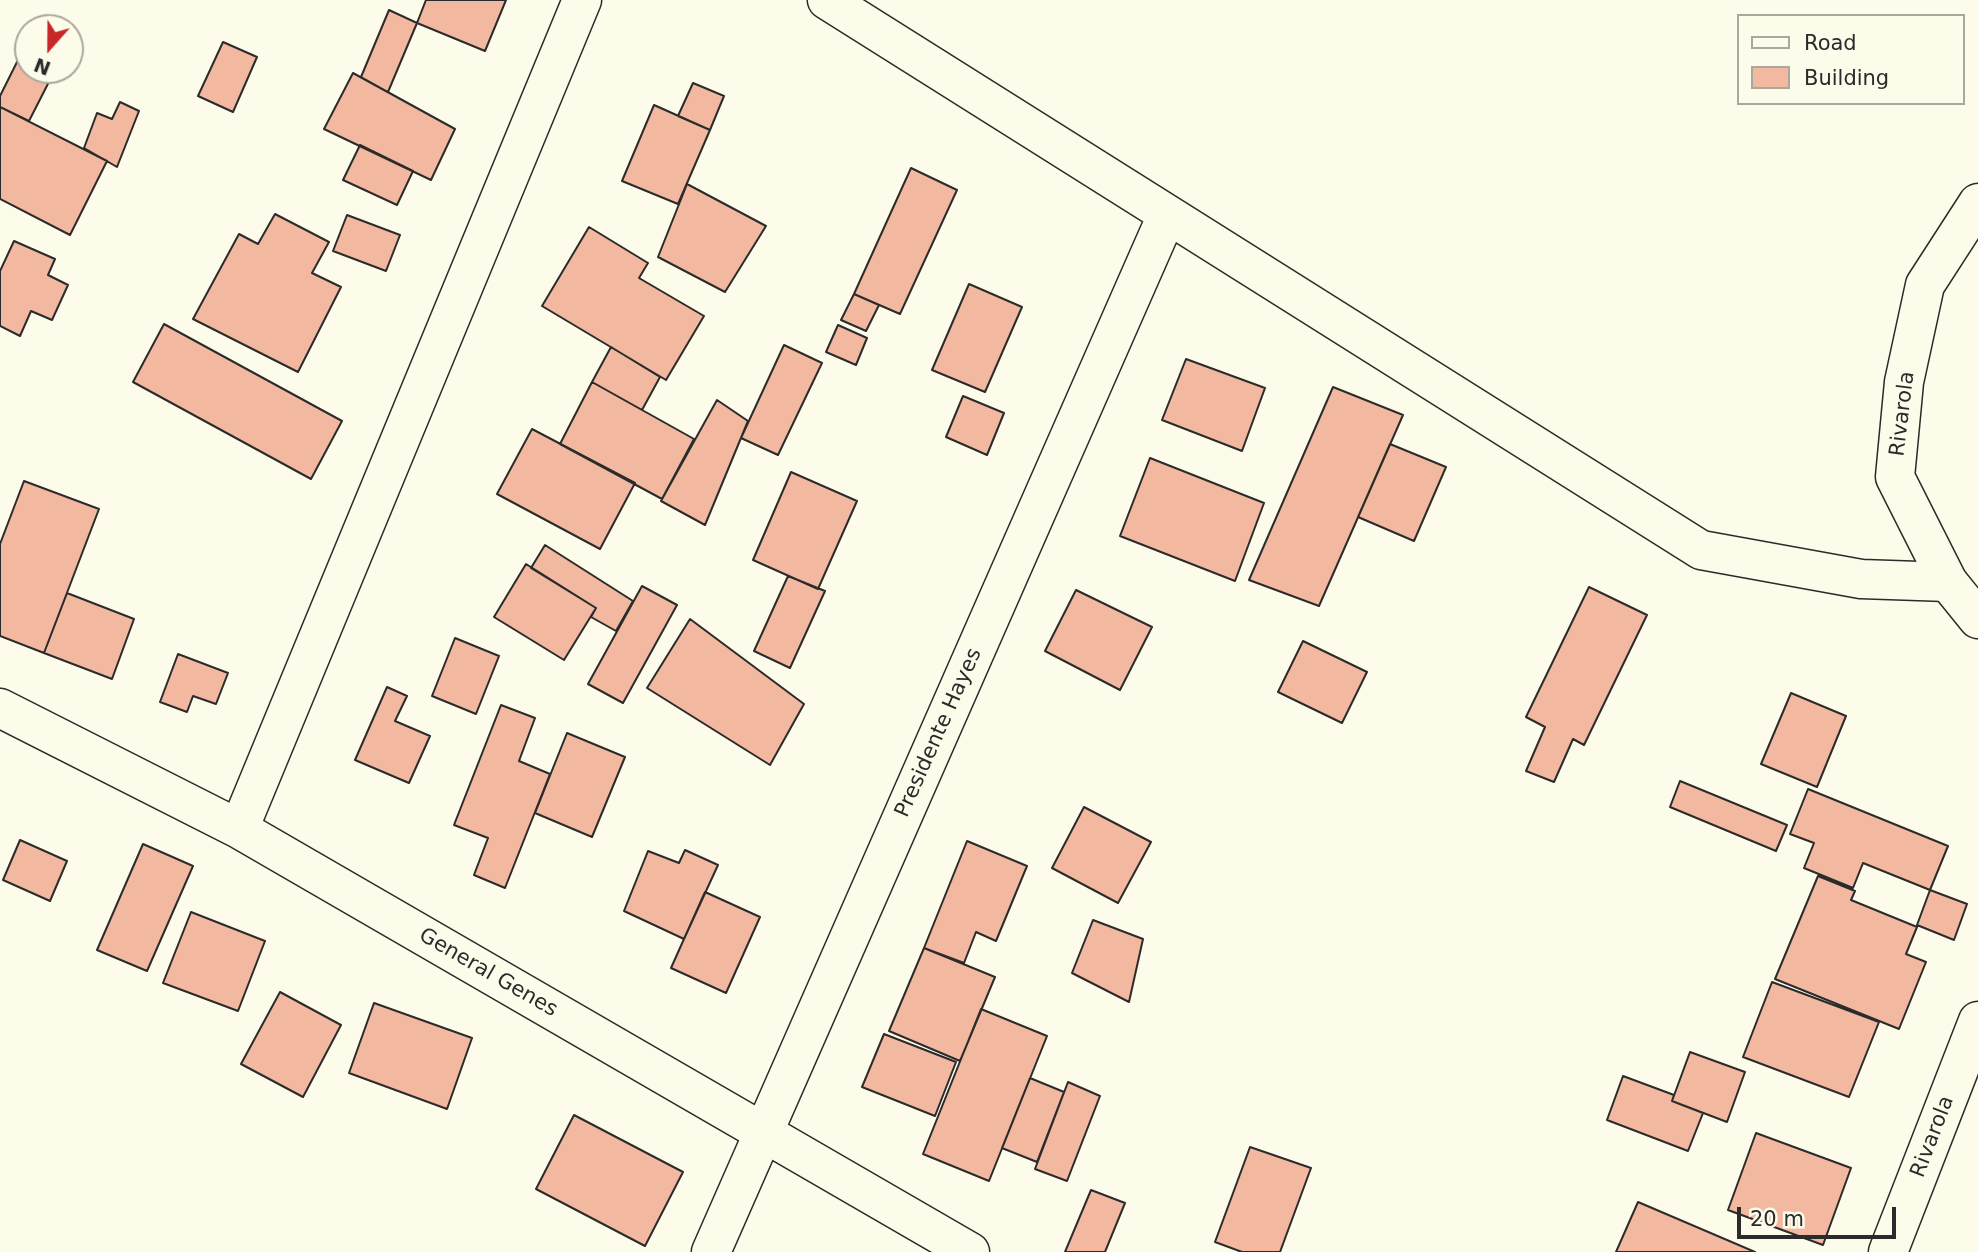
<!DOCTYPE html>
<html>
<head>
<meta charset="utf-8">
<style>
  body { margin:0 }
  #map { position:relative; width:1978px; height:1252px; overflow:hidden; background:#fdfbea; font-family:"DejaVu Sans",sans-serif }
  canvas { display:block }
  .legend { position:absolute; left:1737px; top:14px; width:228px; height:91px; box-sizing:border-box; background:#fdfbea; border:2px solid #a9a89e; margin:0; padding:9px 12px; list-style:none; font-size:21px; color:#2b2b2b }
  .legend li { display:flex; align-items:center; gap:14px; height:35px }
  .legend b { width:35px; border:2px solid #a9a89e }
  .north { position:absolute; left:14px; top:14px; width:70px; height:70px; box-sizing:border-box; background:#fdfbea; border:2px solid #a9a89e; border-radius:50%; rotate:201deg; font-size:19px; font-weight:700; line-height:28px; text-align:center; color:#2b2b2b }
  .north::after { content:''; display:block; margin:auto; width:24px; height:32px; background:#c62828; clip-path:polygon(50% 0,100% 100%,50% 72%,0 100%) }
  .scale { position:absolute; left:1737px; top:1207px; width:159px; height:32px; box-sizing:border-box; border:4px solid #2b2b2b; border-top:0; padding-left:9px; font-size:21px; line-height:24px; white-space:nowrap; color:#2b2b2b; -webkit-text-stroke:5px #fdfbea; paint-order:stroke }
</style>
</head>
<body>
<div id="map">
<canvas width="1978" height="1252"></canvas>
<ul class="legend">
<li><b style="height:9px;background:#fdfbea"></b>Road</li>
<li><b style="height:19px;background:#f2b8a0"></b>Building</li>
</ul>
<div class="north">N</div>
<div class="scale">20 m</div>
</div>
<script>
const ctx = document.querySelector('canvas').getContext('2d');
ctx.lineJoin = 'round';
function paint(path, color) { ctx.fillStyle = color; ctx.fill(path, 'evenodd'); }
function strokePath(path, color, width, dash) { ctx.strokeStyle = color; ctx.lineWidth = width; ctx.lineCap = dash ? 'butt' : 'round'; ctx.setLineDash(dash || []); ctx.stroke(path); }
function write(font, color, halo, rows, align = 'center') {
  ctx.font = font + ' "DejaVu Sans",sans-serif'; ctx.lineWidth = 5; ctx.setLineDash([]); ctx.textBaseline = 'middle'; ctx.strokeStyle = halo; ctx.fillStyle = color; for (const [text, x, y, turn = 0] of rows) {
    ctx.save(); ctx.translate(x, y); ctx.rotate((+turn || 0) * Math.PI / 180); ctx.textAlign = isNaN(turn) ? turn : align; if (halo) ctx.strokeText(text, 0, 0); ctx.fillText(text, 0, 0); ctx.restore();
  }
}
const building = new Path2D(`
  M 506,0 L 485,51 L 417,23 L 426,0 Z
  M 389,10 L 417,23 L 388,92 L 361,77 Z
  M 28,40 L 28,70 L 55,70 L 29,121 L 0,107 L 0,96 Z
  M 223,42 L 257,57 L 233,112 L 198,96 Z
  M 353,73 L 455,129 L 431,180 L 324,129 Z
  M 693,83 L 724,96 L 710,130 L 678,116 Z
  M 120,102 L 139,111 L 117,167 L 84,148 L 97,113 L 112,119 Z
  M 654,105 L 710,130 L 678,204 L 622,181 Z
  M 0,107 L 107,161 L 70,235 L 0,199 Z
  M 360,145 L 413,171 L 397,205 L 343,180 Z
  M 911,168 L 957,190 L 900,314 L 854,294 Z
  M 687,184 L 766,226 L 725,292 L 658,257 Z
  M 275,214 L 329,242 L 312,273 L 341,287 L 298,372 L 193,319 L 239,234 L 258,244 Z
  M 347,215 L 400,235 L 386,271 L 333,251 Z
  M 589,227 L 648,263 L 639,278 L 704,316 L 666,380 L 542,306 Z
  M 14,241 L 55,259 L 48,275 L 68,285 L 52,320 L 31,311 L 20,336 L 0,326 L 0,271 Z
  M 969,284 L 1022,307 L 985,392 L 932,370 Z
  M 854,294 L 879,305 L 866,331 L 841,320 Z
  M 164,324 L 342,421 L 311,479 L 133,382 Z
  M 838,325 L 867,338 L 856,365 L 826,352 Z
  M 784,345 L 822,363 L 778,455 L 741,438 Z
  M 611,347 L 660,377 L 642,410 L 592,382 Z
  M 1186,359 L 1265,388 L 1242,451 L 1162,420 Z
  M 592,382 L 694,439 L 662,499 L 560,444 Z
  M 1333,387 L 1403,415 L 1319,606 L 1249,580 Z
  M 963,396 L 1004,413 L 987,455 L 946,437 Z
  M 717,400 L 748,421 L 705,525 L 661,501 Z
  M 532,429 L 635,483 L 600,549 L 497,494 Z
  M 1390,444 L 1446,467 L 1414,541 L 1358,517 Z
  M 1150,458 L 1264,503 L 1235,581 L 1120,536 Z
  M 791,472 L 857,501 L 818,589 L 753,560 Z
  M 24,481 L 99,509 L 44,653 L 0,636 L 0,544 Z
  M 545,545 L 633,601 L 616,631 L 591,617 L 596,608 L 531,568 Z
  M 526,564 L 596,608 L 564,660 L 494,617 Z
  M 788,576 L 825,591 L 790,668 L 754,651 Z
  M 642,586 L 677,605 L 623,703 L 588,684 Z
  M 1589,587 L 1647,615 L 1584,745 L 1573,739 L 1554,782 L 1526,771 L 1545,727 L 1526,717 Z
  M 1076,590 L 1152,627 L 1120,690 L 1045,651 Z
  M 67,593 L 134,619 L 112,679 L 44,653 Z
  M 690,619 L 804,704 L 770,765 L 647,688 Z
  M 455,638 L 499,656 L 476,714 L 432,696 Z
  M 1303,641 L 1367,672 L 1342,723 L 1278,692 Z
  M 178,654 L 228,673 L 216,704 L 193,696 L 187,712 L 160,702 Z
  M 387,687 L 407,696 L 395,721 L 430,736 L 409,783 L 355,760 Z
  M 1791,693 L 1846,716 L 1817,787 L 1761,764 Z
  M 501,705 L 535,718 L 519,761 L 550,774 L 505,888 L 474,875 L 488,838 L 454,825 Z
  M 567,733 L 625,757 L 592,837 L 535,813 Z
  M 1680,781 L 1787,825 L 1776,851 L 1670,807 Z
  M 1808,789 L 1948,846 L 1930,890 L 1863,863 L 1853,888 L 1804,868 L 1814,843 L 1790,834 Z
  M 1084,807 L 1151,842 L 1118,903 L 1052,868 Z
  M 20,840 L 67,861 L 50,901 L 3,880 Z
  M 967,841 L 1027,866 L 996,941 L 976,932 L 964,963 L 924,948 Z
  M 143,844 L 193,866 L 147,971 L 97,950 Z
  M 685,850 L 718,865 L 684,939 L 624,911 L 648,851 L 679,863 Z
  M 1818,876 L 1855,891 L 1851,900 L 1917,927 L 1906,954 L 1926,962 L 1899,1029 L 1775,979 Z
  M 1930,890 L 1967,904 L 1954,940 L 1917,925 Z
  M 705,892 L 760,917 L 726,993 L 671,968 Z
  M 191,912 L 265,941 L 238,1011 L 163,983 Z
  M 1093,920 L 1143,939 L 1129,1002 L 1072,973 Z
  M 924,948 L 995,977 L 960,1061 L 889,1031 Z
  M 1772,982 L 1879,1022 L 1849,1097 L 1743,1057 Z
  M 280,992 L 341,1025 L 303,1097 L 241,1064 Z
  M 374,1003 L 472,1038 L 447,1109 L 349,1073 Z
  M 981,1009 L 1047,1036 L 989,1181 L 923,1154 Z
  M 884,1034 L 956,1062 L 935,1116 L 862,1087 Z
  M 1690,1052 L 1745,1072 L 1727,1122 L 1672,1101 Z
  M 1623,1076 L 1674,1095 L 1672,1101 L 1703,1113 L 1688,1151 L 1607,1120 Z
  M 1030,1078 L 1064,1092 L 1037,1162 L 1002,1148 Z
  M 1068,1082 L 1100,1096 L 1067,1181 L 1035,1169 Z
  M 574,1115 L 683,1172 L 645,1246 L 536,1189 Z
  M 1756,1133 L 1851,1168 L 1823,1245 L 1728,1210 Z
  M 1250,1147 L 1311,1168 L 1280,1252 L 1242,1252 L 1215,1242 Z
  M 1091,1190 L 1125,1203 L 1105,1252 L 1065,1252 Z
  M 1638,1202 L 1755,1252 L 1616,1252 Z`);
const minor = new Path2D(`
  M 827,0 L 1701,550 L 1861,579 L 1948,582
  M 0,708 L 239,829 L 970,1252
  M 239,829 L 582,0
  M 711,1252 L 1167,215`);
const tertiary = new Path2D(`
  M 1978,203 L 1925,285 L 1904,382 L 1895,477 L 1948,582 L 1978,619
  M 1888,1252 L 1978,1021`);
const streetNames = [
  ["Rivarola",1903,414,-83],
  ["Presidente Hayes",939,733,-66],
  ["General Genes",488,973,30],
  ["Rivarola",1933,1137,-69]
];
paint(building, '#f2b8a0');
strokePath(building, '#2b2b2b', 2);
strokePath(minor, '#2b2b2b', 41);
strokePath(tertiary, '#2b2b2b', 41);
strokePath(minor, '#fdfbea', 38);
strokePath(tertiary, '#fdfbea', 38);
write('21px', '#2b2b2b', '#fdfbea', streetNames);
</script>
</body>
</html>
